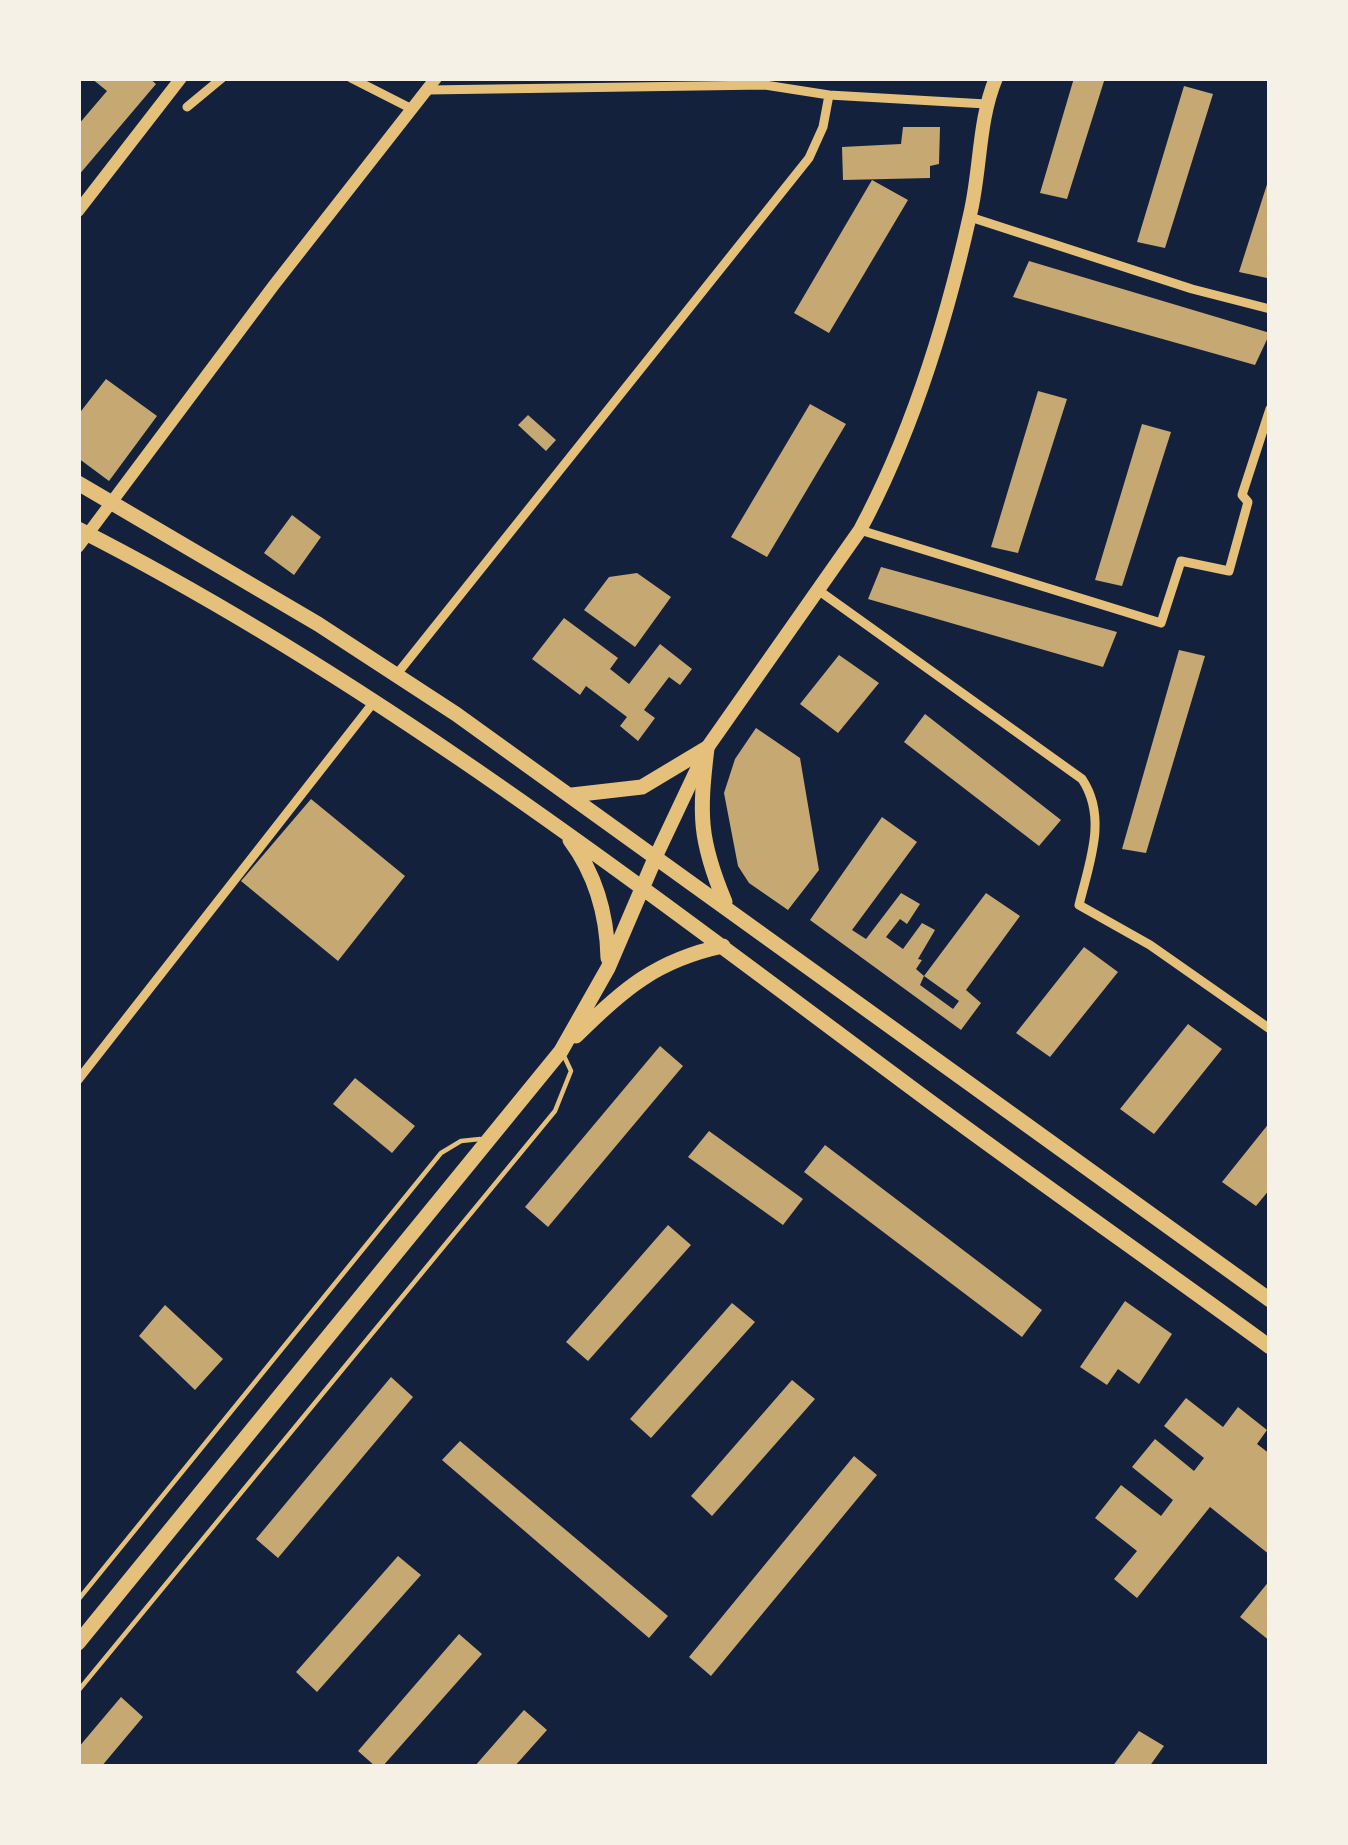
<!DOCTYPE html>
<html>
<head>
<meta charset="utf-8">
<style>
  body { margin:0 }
  #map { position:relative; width:1348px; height:1845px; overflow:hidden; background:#14213d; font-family:Figtree,sans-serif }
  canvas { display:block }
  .frame { position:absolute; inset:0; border:81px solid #f6f1e7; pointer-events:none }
</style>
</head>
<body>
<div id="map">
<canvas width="1348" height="1845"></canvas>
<div class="frame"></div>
</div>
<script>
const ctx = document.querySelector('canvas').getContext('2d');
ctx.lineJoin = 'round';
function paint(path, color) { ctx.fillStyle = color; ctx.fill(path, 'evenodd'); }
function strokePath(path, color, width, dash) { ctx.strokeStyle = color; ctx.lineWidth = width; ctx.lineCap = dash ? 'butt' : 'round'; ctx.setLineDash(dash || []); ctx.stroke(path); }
const building = new Path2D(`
  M 91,78 L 149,78 L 156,84 L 78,176 L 78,125 L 107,91 Z
  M 1074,78 L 1105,78 L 1067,199 L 1040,193 Z
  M 1184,86 L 1213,94 L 1165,248 L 1137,242 Z
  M 903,127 L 940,127 L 939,164 L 930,166 L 930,178 L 843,180 L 842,147 L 901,144 Z
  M 1270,175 L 1270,267 L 1267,278 L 1239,272 Z
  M 872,180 L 908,200 L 829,333 L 794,313 Z
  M 1029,261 L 1270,333 L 1255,365 L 1013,297 Z
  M 106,379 L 157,416 L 109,481 L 78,458 L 78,415 Z
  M 1038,391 L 1067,399 L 1018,553 L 991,547 Z
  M 810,404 L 846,424 L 767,557 L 731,537 Z
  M 528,415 L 556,440 L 546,451 L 518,425 Z
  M 1142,424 L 1171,432 L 1122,586 L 1095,580 Z
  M 292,515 L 321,537 L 294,575 L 264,553 Z
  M 881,567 L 1117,632 L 1103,667 L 868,599 Z
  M 637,573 L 671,597 L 635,647 L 584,610 L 609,577 Z
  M 564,618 L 618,658 L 610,669 L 629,684 L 660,644 L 692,669 L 680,685 L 669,677 L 644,710 L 655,718 L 638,741 L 620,726 L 627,717 L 586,686 L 580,695 L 532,659 Z
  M 1179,650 L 1205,656 L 1146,853 L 1122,849 Z
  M 839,655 L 879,683 L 838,733 L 800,704 Z
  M 925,714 L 1061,820 L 1039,846 L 904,742 Z
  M 756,728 L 800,758 L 819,870 L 788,910 L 749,883 L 738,866 L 724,793 L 735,759 Z
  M 311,799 L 405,876 L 338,961 L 241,881 Z
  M 882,817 L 917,842 L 852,930 L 866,939 L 901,893 L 920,904 L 907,924 L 900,919 L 886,937 L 903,949 L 922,923 L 935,930 L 918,959 L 922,960 L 916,969 L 924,976 L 920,985 L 953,1009 L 959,1001 L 924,976 L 986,893 L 1020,916 L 966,990 L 981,1003 L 961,1030 L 810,920 Z
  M 1084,947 L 1118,972 L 1050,1057 L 1016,1033 Z
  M 1188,1024 L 1222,1049 L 1154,1134 L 1120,1109 Z
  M 660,1046 L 683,1066 L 548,1227 L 525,1207 Z
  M 355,1078 L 415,1126 L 392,1153 L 333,1104 Z
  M 1270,1122 L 1270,1189 L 1256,1206 L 1222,1182 Z
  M 709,1131 L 803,1199 L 783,1225 L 688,1157 Z
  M 825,1145 L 1042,1310 L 1022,1337 L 804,1172 Z
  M 668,1225 L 691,1245 L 588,1361 L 566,1342 Z
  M 1125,1301 L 1172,1334 L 1139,1384 L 1118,1369 L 1107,1385 L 1080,1367 Z
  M 732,1303 L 755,1322 L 651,1438 L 630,1419 Z
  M 165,1305 L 223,1359 L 195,1390 L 139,1336 Z
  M 391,1377 L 413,1397 L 278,1558 L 256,1539 Z
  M 792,1380 L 815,1399 L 712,1516 L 691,1496 Z
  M 1186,1398 L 1223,1427 L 1238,1407 L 1267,1430 L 1257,1444 L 1270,1454 L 1270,1555 L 1210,1507 L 1137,1598 L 1114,1579 L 1137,1551 L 1095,1518 L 1121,1485 L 1161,1516 L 1173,1500 L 1132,1467 L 1155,1439 L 1194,1471 L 1204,1458 L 1164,1426 Z
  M 460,1441 L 668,1616 L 649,1638 L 442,1460 Z
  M 854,1456 L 877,1475 L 711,1676 L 689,1657 Z
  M 398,1556 L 421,1575 L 317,1692 L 296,1672 Z
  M 1270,1580 L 1270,1641 L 1240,1617 Z
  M 459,1634 L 482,1654 L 382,1767 L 376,1767 L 358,1751 Z
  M 121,1697 L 143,1717 L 101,1767 L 78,1767 L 78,1748 Z
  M 524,1710 L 547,1730 L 514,1767 L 474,1767 Z
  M 1139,1731 L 1164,1746 L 1149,1767 L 1112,1767 Z`);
const service = new Path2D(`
  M 78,1600 L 441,1153 L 461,1141 L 480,1139
  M 78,1691 L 555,1111 L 571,1071 L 564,1056`);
const minor = new Path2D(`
  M 351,78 L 412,109
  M 427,90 L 765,85 L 829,95 L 986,104
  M 187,107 L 222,78
  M 970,217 L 1192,289 L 1270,309
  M 860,530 L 1161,623 L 1181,561 L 1229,571 L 1248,502 L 1242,495 L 1270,409
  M 818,590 L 1082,779 C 1108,818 1089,863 1079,905 L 1150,945 L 1270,1029
  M 397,674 L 809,158 L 823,127 L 829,95
  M 78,1080 L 373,703`);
const tertiary = new Path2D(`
  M 78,211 L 181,78
  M 78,547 L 274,285 L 436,78`);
const secondary = new Path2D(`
  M 656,856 L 707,748 L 860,530 C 913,431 946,323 970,215 C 981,169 978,121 996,78`);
const primary = new Path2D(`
  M 78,483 L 318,624 L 456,714 L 1270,1300
  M 78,529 C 373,679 637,884 901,1080 C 1023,1171 1148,1258 1270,1347
  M 707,748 C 699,815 699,840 725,902
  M 572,795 L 642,787 L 707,748
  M 570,840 C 596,875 607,915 608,958
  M 576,1036 C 623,989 657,960 723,946
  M 78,1643 L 561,1051 L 608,968 L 656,856`);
paint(building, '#c6a872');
strokePath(service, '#e5c07b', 4.5);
strokePath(minor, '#e5c07b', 9);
strokePath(tertiary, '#e5c07b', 12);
strokePath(secondary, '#e5c07b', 14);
strokePath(primary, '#e5c07b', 15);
</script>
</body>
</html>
